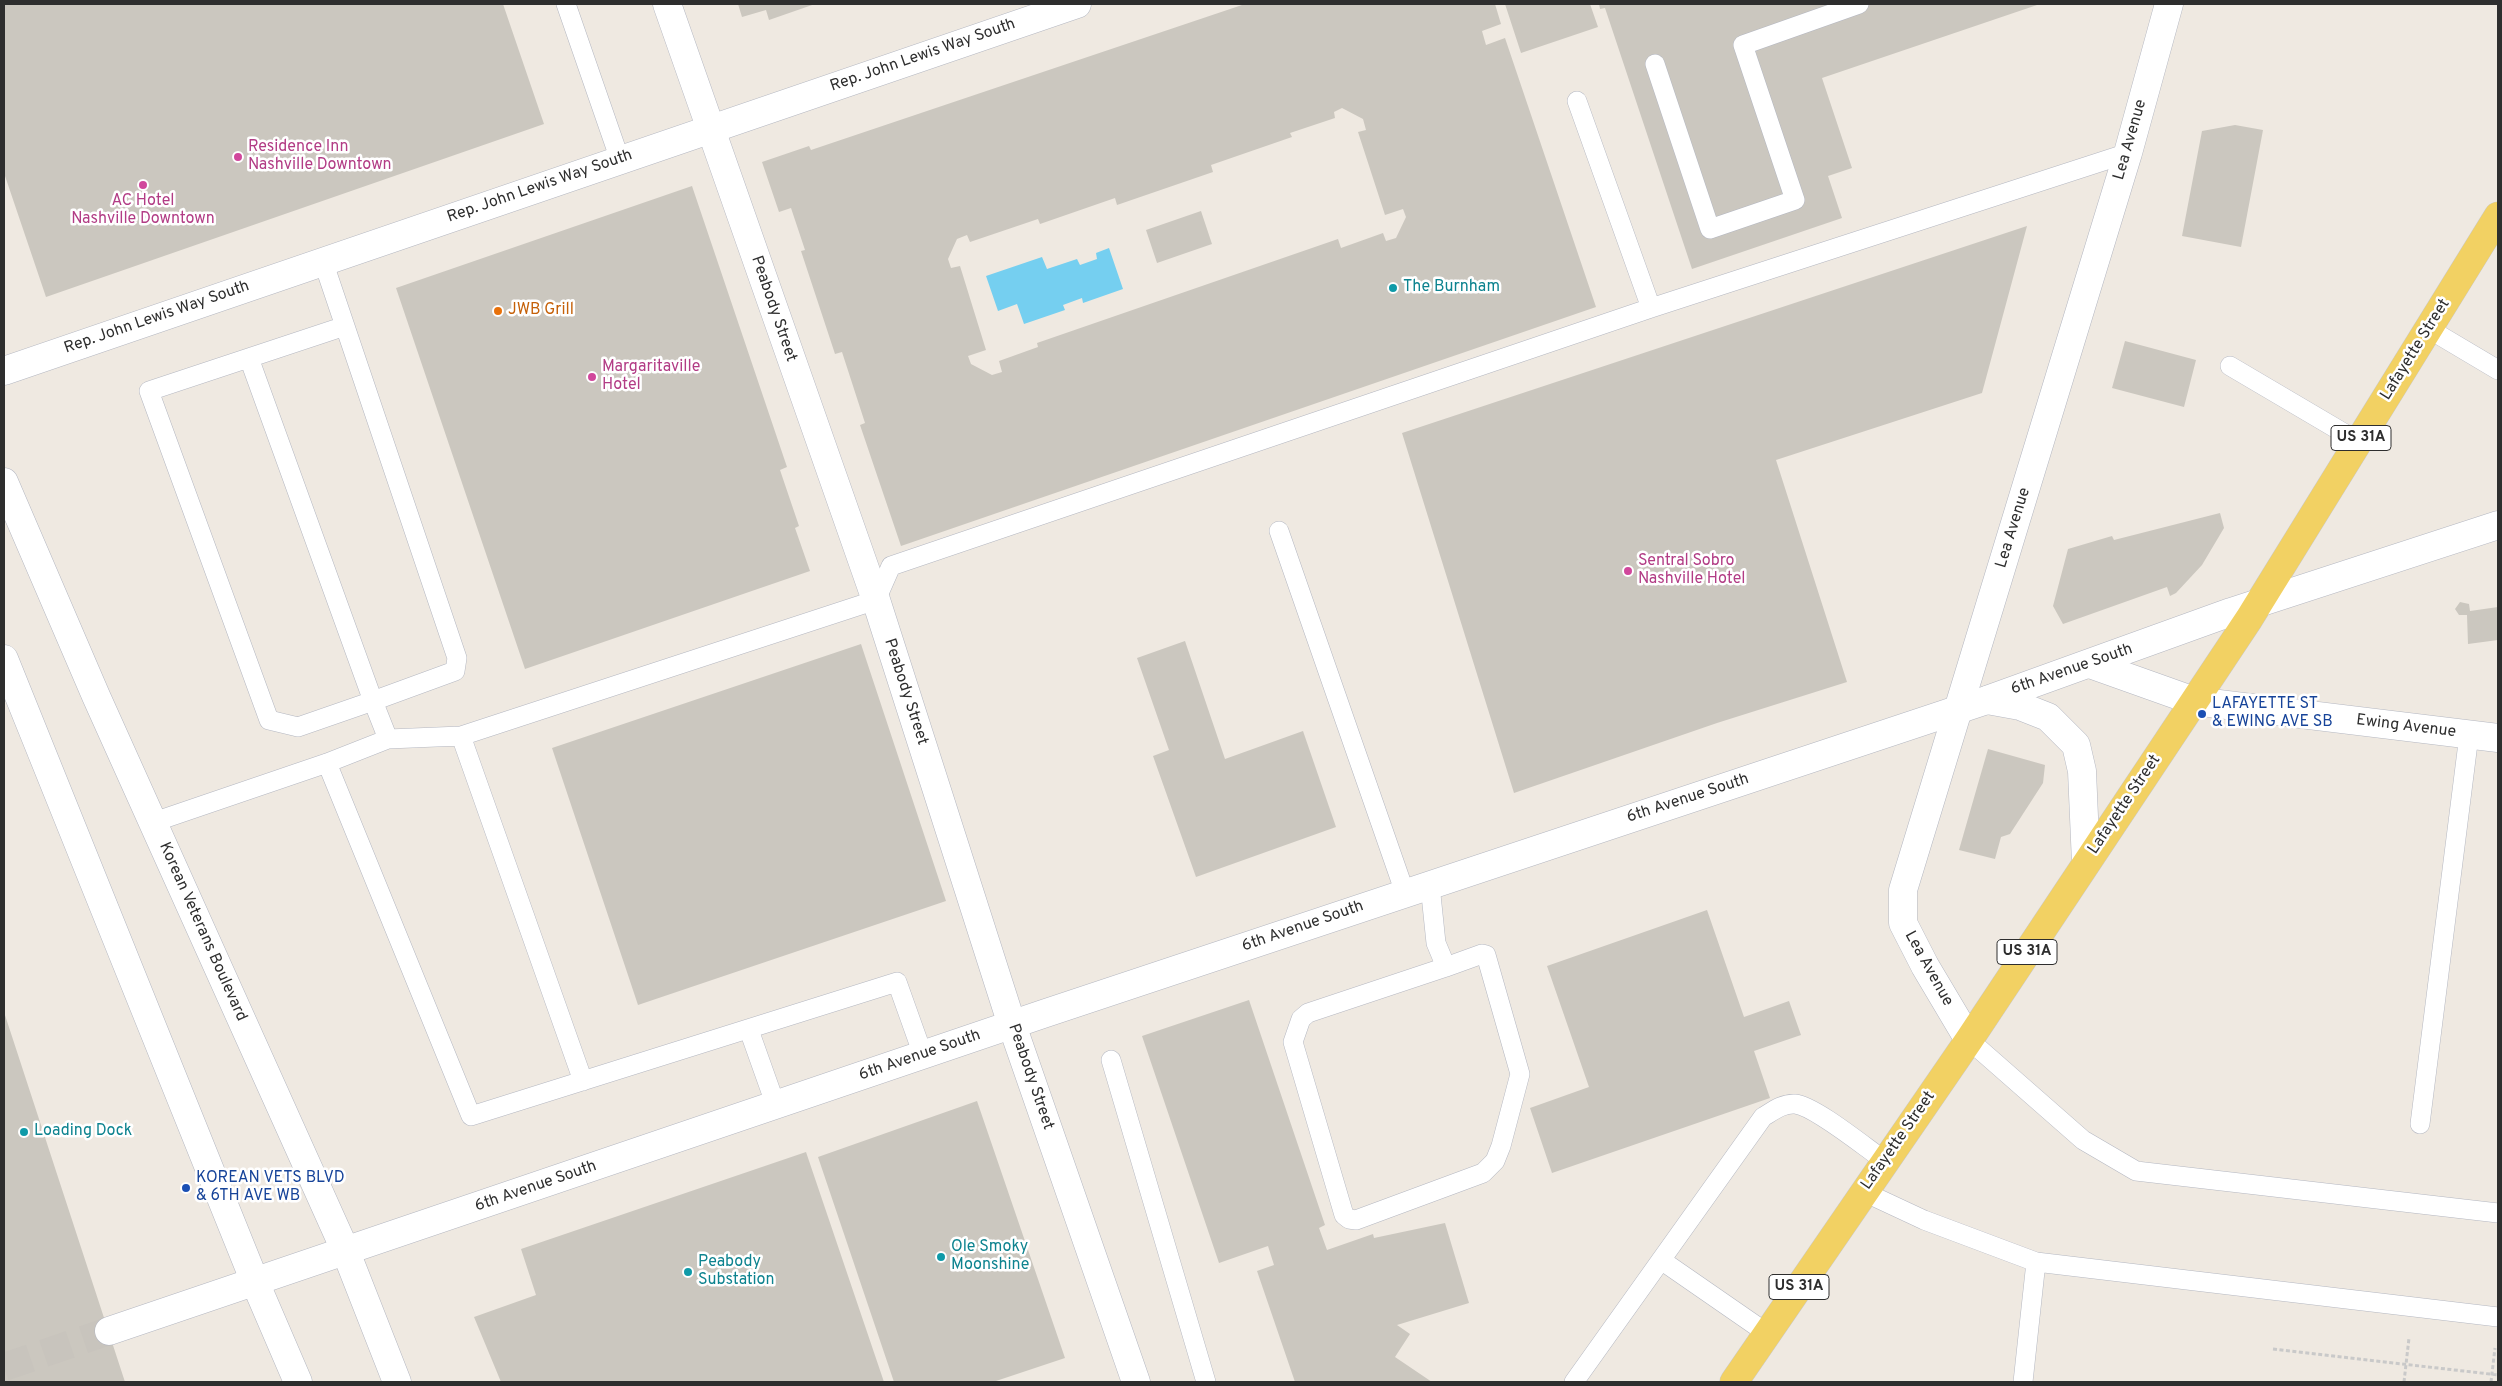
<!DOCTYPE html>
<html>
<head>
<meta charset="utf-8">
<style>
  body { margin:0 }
  #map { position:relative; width:2502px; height:1386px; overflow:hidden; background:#efe9e1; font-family:Overpass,sans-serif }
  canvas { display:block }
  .frame { position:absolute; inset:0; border:5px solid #2e2e2e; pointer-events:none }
</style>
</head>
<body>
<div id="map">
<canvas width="2502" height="1386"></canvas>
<div class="frame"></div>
</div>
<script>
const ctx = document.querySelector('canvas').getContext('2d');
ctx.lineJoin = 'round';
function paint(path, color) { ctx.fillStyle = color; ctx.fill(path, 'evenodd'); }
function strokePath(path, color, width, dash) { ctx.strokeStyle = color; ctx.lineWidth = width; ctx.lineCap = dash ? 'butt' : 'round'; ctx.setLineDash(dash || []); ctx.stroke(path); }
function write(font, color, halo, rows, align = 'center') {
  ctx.font = font + ' Overpass,sans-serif'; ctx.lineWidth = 5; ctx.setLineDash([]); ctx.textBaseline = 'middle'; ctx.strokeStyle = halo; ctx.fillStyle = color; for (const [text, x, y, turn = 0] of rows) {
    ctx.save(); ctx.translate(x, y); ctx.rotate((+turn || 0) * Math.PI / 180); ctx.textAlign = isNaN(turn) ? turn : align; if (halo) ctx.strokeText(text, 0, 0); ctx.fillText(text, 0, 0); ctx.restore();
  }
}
const water = new Path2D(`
  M 1109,248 L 1123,289 L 1083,303 L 1082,298 L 1063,305 L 1065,310 L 1024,324 L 1017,304 L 998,311 L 986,276 L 1042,257 L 1047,269 L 1077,259 L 1080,265 L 1097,259 L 1096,253 Z`);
const building = new Path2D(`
  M 4,4 L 503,4 L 544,124 L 46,297 L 4,173 Z
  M 738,4 L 815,4 L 769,20 L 766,10 L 742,17 Z
  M 1245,4 L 1495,4 L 1501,24 L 1482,31 L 1486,45 L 1505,38 L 1596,307 L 901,546 L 860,425 L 865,423 L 842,352 L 835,354 L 801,251 L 805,250 L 791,208 L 779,212 L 762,162 L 809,146 L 811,150 ZM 1342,108 L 1363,119 L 1366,130 L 1358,132 L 1385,215 L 1403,209 L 1406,217 L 1396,238 L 1386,241 L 1383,233 L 1341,248 L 1338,239 L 1037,343 L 1038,347 L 999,361 L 1002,372 L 992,375 L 971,364 L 968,356 L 986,350 L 960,266 L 951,268 L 948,259 L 957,239 L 967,235 L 970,242 L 1038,219 L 1040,224 L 1115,198 L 1117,205 L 1213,172 L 1211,165 L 1292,137 L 1290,133 L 1335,118 L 1334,112 Z
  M 1505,4 L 1590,4 L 1598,27 L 1521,53 Z
  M 1599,4 L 2040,4 L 1822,78 L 1852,168 L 1828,176 L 1842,218 L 1692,269 L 1605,8 L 1600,9 Z
  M 2235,125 L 2263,130 L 2241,247 L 2182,236 L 2202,131 Z
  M 692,186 L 787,467 L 780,470 L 799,526 L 795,528 L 810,571 L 525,669 L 396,288 Z
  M 1201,211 L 1212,244 L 1157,263 L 1146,230 Z
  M 2027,226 L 1982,393 L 1776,460 L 1847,682 L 1717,723 L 1514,793 L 1402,433 Z
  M 2125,341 L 2196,360 L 2184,407 L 2112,388 Z
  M 2220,513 L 2224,528 L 2202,565 L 2176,593 L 2170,596 L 2167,587 L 2063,624 L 2053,606 L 2068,549 L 2112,536 L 2114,540 Z
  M 2460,602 L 2469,604 L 2470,611 L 2498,607 L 2498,640 L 2468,644 L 2467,615 L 2459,615 L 2455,609 Z
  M 1185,641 L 1225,759 L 1303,731 L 1336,827 L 1196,877 L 1153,756 L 1169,750 L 1137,658 Z
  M 861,644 L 946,901 L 638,1005 L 552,748 Z
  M 1988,749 L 2045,765 L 2043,783 L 2010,834 L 2001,837 L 1995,859 L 1959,850 Z
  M 1707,910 L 1744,1017 L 1789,1001 L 1801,1035 L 1754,1051 L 1770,1098 L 1552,1173 L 1530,1108 L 1589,1087 L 1547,966 Z
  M 1249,1000 L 1325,1225 L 1319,1228 L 1327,1250 L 1373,1234 L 1374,1238 L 1445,1223 L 1469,1303 L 1397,1325 L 1410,1334 L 1395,1357 L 1432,1382 L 1295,1382 L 1257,1271 L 1274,1265 L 1268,1246 L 1219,1263 L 1142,1036 Z
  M 4,1012 L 125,1382 L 4,1382 Z
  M 977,1101 L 1065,1358 L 993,1382 L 894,1382 L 818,1157 Z
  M 806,1152 L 884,1382 L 501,1382 L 474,1317 L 536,1295 L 521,1249 Z`);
const tertiaryTunnel = new Path2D(`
  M 4,1367 L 109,1331`);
const path = new Path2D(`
  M 2273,1349 L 2498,1375
  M 2404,1382 L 2409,1338
  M 2491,1382 L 2495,1348`);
const service = new Path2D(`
  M 566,4 L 620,160
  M 1655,64 L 1710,229 L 1795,200 L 1743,45 L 1859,4
  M 1577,101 L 1651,308
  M 345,326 L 149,391 L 269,720 L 298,727 L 373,701 L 388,739
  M 2429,329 L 2498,370
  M 249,358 L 373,701 L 455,671 L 457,658 L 323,261
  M 2230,366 L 2359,442
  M 1279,531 L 1405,893
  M 461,736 L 583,1081
  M 327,763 L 471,1116 L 897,982 L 923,1055
  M 154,822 L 327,763 L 388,739 L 461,736 L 876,600 L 891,566 L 1651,308 L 2128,153
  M 1430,885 L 1436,943 L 1446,967 L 1308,1013 L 1301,1019 L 1293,1042 L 1344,1215 L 1349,1219 L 1356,1220 L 1483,1173 L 1495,1161 L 1501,1146 L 1520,1074 L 1486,955 L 1482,954 L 1446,967
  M 749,1030 L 776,1106
  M 1969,1040 L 2083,1140 L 2136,1171 L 2498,1213
  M 1111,1060 L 1206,1382
  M 2420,1124 L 2469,735
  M 1864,1192 L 1924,1220 L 2036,1262 L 2498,1317
  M 1661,1260 L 1768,1334
  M 1574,1382 L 1763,1117 C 1773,1111 1783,1103 1795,1104 C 1815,1106 1866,1148 1885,1161
  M 2023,1382 L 2036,1262`);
const minor = new Path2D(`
  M 667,4 L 876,600 L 1012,1025 L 1136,1382
  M 2090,664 L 2194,701 L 2498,738
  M 1987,700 L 2020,706 L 2048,717 L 2076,745 L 2082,771 L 2086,863
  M 1969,1040 L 1925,966 L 1903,923 L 1903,890 L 2128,153 L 2169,4`);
const tertiary = new Path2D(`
  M 4,371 L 1077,4
  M 109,1331 L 1043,1014 L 1987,700 L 2231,612 L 2498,525`);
const secondary = new Path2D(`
  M 4,482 L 96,696 L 346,1252 L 397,1382
  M 4,659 L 255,1282 L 298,1382`);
const primary = new Path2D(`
  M 1734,1382 L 1969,1040 L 2249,619 L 2498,216`);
const markers = [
  [238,157,5,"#d1479c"],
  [143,185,5,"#d1479c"],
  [1393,288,5,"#0f9aa8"],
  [498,311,5,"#e8710a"],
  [592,377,5,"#d1479c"],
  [1628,571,5,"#d1479c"],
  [2202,714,5,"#1a4fb4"],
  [24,1132,5,"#0f9aa8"],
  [186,1188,5,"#1a4fb4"],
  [941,1257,5,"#0f9aa8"],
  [688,1272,5,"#0f9aa8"]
];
const shields = [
  [2361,438,60],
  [2027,952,60],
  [1799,1287,60]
];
const shieldNames = [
  ["US 31A",2361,438],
  ["US 31A",2027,952],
  ["US 31A",1799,1287]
];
const streetNames = [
  ["Rep. John Lewis Way South",923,56,-19],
  ["Lea Avenue",2131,140,-74],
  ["Rep. John Lewis Way South",540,187,-19],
  ["Peabody Street",773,309,71],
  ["Rep. John Lewis Way South",157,318,-19],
  ["Lafayette Street",2416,350,-58],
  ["Lea Avenue",2014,528,-73],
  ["6th Avenue South",2072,670,-19],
  ["Peabody Street",905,692,72],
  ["Ewing Avenue",2406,727,7],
  ["6th Avenue South",1688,799,-18],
  ["Lafayette Street",2125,805,-56],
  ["6th Avenue South",1303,927,-19],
  ["Korean Veterans Boulevard",202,932,66],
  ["Lea Avenue",1928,969,61],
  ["6th Avenue South",920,1056,-19],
  ["Peabody Street",1030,1077,71],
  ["Lafayette Street",1899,1141,-55],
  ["6th Avenue South",536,1187,-19]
];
const hotelNames = [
  ["Residence Inn",248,148],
  ["Nashville Downtown",248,166],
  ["AC Hotel",143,202,"center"],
  ["Nashville Downtown",143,220,"center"],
  ["Margaritaville",602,368],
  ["Hotel",602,386],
  ["Sentral Sobro",1638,562],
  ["Nashville Hotel",1638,580]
];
const cultureNames = [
  ["The Burnham",1403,288],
  ["Loading Dock",34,1132],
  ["Ole Smoky",951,1248],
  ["Moonshine",951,1266],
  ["Peabody",698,1263],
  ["Substation",698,1281]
];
const foodNames = [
  ["JWB Grill",508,311]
];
const transitNames = [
  ["LAFAYETTE ST",2212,705],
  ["& EWING AVE SB",2212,723],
  ["KOREAN VETS BLVD",196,1179],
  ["& 6TH AVE WB",196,1197]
];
paint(water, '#75cff0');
paint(building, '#cbc7bf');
strokePath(tertiaryTunnel, '#c8c4bd', 28, [28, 14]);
strokePath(service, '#b4b7c1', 20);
strokePath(minor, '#b4b7c1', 29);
strokePath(tertiary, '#b4b7c1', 29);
strokePath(secondary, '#b4b7c1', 29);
strokePath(primary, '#c9c9c9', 29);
strokePath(path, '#c9c9c9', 3, [4, 2.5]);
strokePath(service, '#fff', 19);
strokePath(minor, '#fff', 28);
strokePath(tertiary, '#fff', 28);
strokePath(secondary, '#fff', 28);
strokePath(primary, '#f2d163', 28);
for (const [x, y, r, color] of markers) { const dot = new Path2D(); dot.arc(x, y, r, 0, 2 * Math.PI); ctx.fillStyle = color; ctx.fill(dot); strokePath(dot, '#fff', 2); }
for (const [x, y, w] of shields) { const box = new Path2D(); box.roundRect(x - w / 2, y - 12.5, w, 25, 4); ctx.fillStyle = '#fff'; ctx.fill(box); strokePath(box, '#2e2e2e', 1); }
write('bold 15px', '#2e2e2e', null, shieldNames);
write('16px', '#2e2e2e', '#fff', streetNames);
write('16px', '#b23c85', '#fff', hotelNames, 'left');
write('16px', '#0d838f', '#fff', cultureNames, 'left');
write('16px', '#c56008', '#fff', foodNames, 'left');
write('16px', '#164399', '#fff', transitNames, 'left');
</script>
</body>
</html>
